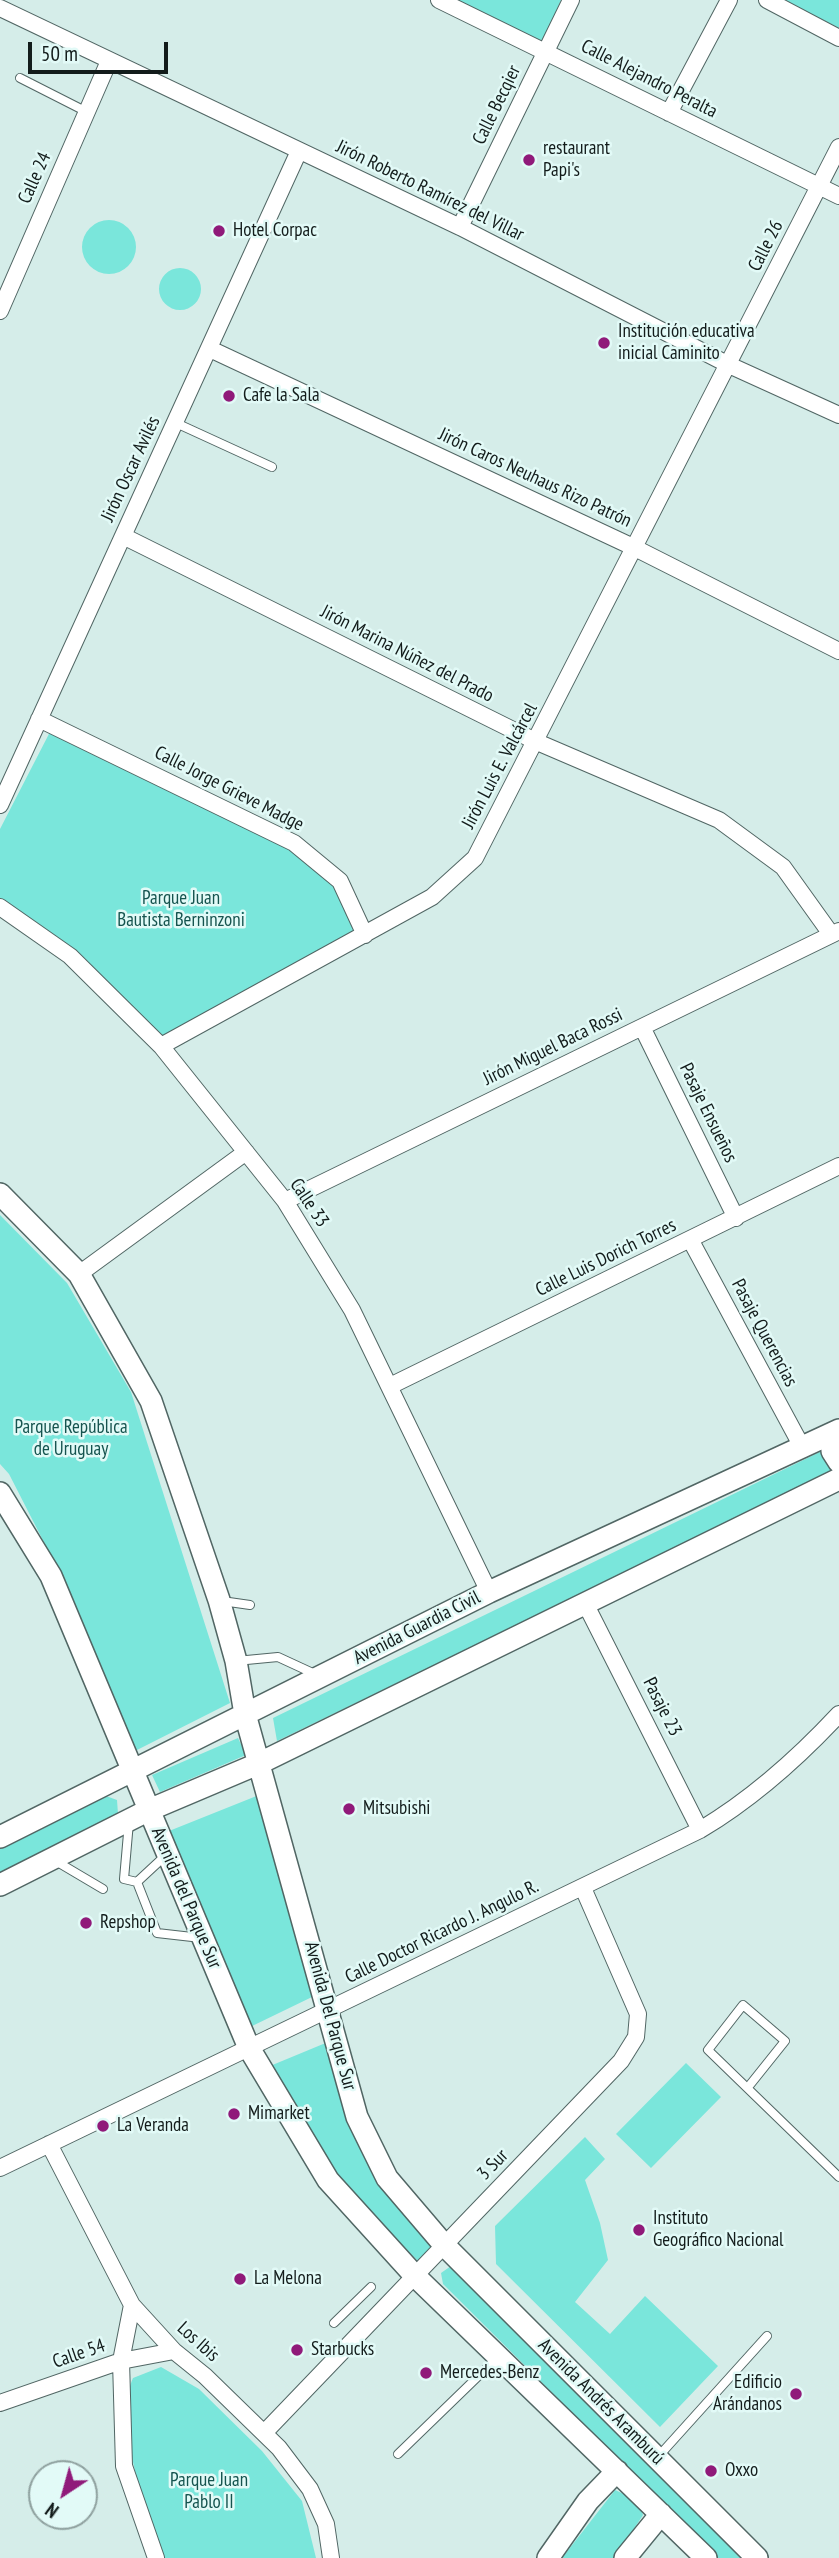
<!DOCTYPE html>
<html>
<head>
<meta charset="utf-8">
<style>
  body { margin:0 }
  #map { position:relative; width:839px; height:2558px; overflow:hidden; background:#d5ede9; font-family:"PT Sans Narrow",sans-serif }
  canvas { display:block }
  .north { position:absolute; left:28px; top:2460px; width:70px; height:70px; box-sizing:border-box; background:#e2faf7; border:2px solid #8fa19f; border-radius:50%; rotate:216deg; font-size:19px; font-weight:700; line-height:28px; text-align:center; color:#131c1b }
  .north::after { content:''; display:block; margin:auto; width:24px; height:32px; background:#901a7a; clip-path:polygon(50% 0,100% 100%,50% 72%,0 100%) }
  .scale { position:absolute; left:28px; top:42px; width:140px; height:32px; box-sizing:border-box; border:4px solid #131c1b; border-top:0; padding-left:9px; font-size:21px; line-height:24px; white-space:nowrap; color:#131c1b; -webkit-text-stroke:5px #e2faf7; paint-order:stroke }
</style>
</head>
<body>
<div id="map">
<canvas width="839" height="2558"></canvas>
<div class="north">N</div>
<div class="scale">50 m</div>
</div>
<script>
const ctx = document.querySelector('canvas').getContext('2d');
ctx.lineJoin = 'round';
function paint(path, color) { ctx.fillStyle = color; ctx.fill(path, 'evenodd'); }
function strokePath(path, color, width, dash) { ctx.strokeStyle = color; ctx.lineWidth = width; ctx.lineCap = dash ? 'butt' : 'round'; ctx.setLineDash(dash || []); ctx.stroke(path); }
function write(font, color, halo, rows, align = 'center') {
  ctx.font = font + ' "PT Sans Narrow",sans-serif'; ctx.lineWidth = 5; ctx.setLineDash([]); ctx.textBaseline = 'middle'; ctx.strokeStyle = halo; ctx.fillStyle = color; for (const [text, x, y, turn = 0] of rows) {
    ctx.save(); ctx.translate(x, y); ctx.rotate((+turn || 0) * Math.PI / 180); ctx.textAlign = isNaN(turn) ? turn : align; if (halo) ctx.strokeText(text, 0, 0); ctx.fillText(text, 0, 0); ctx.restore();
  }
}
const green = new Path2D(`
  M 455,0 L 561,0 L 543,42 Z
  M 783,0 L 839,0 L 839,28 Z
  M82 247a27 27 0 1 1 54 0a27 27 0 1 1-54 0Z
  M159 289a21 21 0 1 1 42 0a21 21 0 1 1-42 0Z
  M 51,730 L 291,849 L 336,885 L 356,933 L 162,1040 L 75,952 L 0,898 L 0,829 Z
  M 0,1215 L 67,1283 L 131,1392 L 230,1703 L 135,1751 L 52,1558 L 9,1474 L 0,1464 Z
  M 828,1448 L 839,1470 L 277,1741 L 273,1718 Z
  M 238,1738 L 246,1755 L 160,1792 L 152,1775 Z
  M 259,1795 L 312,1997 L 248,2028 L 169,1831 Z
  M 106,1796 L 117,1800 L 118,1814 L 0,1875 L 0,1846 Z
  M 328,2042 L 434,2245 L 418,2261 L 356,2203 L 332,2172 L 270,2066 Z
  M 686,2063 L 721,2097 L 651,2168 L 616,2134 Z
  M 585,2137 L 605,2159 L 585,2180 L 600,2223 L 608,2260 L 575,2302 L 610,2334 L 645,2296 L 718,2366 L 660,2427 L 496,2264 L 495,2226 Z
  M 451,2266 L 751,2558 L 718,2558 L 443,2284 L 441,2273 Z
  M 161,2367 L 199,2389 L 262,2451 L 302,2501 L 316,2558 L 163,2558 L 157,2550 C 145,2507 114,2419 133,2378 Z
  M 615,2490 C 627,2495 640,2502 643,2515 L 615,2558 L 562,2558 Z`);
const lane = new Path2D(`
  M 20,78 L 87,112
  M 176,423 L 272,467
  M 222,1601 L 250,1605
  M 236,1661 L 278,1657 L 317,1675
  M 129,1822 L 124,1879 L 137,1882
  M 165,1856 L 137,1882 L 157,1933 L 201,1938
  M 54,1860 L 103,1889
  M 749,2086 L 785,2041 L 743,2005 L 708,2050 L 839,2177
  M 334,2323 L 371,2287
  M 398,2454 L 496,2359
  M 657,2458 L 767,2336`);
const street = new Path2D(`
  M 439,0 L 839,196
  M 767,0 L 839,38
  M 0,8 L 460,227 L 729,365 L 839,415
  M 669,113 L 729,0
  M 460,227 L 571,0
  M 0,311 L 109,61
  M 210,349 L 633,547 L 839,651
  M 123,536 L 537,742 L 719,820 L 783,867 L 831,934
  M 39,719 L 294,843 L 340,881 L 365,935
  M 0,805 L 299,151
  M 0,907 L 70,956 L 161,1046 L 285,1201 L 352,1310 L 489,1592
  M 642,1027 L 736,1218
  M 161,1046 L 432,897 L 475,858 L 839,147
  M 285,1201 L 839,931
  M 691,1241 L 801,1445
  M 79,1274 L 246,1152
  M 390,1386 L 839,1166
  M 585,1603 L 700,1830
  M 49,2144 L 132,2305 L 174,2351 L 205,2376 L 279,2448 L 310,2489 L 326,2524 L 331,2558
  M 0,2168 L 700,1830 C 752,1799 798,1758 839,1714
  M 132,2305 L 121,2361 L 124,2466 L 156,2558
  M 0,2403 L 121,2361 L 174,2351
  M 264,2433 L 621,2061 L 636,2037 L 638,2014 L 583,1888`);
const secondary = new Path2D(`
  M 0,1194 L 79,1274 L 151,1401 L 219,1600 L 236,1661 L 245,1714 L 357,2117 L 387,2178 L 445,2246 L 757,2558
  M 833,1433 L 832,1451 L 839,1462
  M 0,1493 L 51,1576 L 249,2048 L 328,2180 L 416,2277 L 706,2558
  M 0,1837 L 489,1592 L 839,1430
  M 0,1885 L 149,1810 L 260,1763 L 839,1479
  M 548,2558 L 588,2501 L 617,2471
  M 625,2558 L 661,2514`);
const markers = [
  [529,160,7,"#901a7a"],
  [219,231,7,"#901a7a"],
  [604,343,7,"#901a7a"],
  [229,396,7,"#901a7a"],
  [349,1809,7,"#901a7a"],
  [86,1923,7,"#901a7a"],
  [234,2114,7,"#901a7a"],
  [103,2126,7,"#901a7a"],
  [639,2230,7,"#901a7a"],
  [240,2279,7,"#901a7a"],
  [297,2350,7,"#901a7a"],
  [426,2373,7,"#901a7a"],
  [796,2394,7,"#901a7a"],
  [711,2471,7,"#901a7a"]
];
const streetNames = [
  ["Calle Alejandro Peralta",649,79,27],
  ["Calle Becqier",497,105,-64],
  ["Calle 24",35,178,-66],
  ["Jirón Roberto Ramírez del Villar",430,191,26],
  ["Calle 26",766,246,-63],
  ["Jirón Oscar Avilés",131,469,-65],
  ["Jirón Caros Neuhaus Rizo Patrón",535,478,25],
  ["Jirón Marina Núñez del Prado",407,654,27],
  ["Jirón Luis E. Valcárcel",500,766,-62],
  ["Calle Jorge Grieve Madge",229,789,27],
  ["Jirón Miguel Baca Rossi",553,1047,-26],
  ["Pasaje Ensueños",708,1113,64],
  ["Calle 33",309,1203,56],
  ["Calle Luis Dorich Torres",606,1258,-26],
  ["Pasaje Querencias",764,1333,62],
  ["Avenida Guardia Civil",417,1628,-27],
  ["Pasaje 23",662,1707,63],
  ["Avenida del Parque Sur",186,1898,67],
  ["Calle Doctor Ricardo J. Angulo R.",442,1932,-26],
  ["Avenida Del Parque Sur",330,2016,75],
  ["3 Sur",493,2165,-46],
  ["Los Ibis",198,2342,42],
  ["Calle 54",79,2354,-19],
  ["Avenida Andrés Aramburú",601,2402,45]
];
const poiNames = [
  ["restaurant",543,149],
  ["Papi's",543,171],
  ["Hotel Corpac",233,231],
  ["Institución educativa",618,332],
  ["inicial Caminito",618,354],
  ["Cafe la Sala",243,396],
  ["Mitsubishi",363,1809],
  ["Repshop",100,1923],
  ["Mimarket",248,2114],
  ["La Veranda",117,2126],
  ["Instituto",653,2219],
  ["Geográfico Nacional",653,2241],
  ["La Melona",254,2279],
  ["Starbucks",311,2350],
  ["Mercedes-Benz",440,2373],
  ["Edificio",782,2383,"right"],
  ["Arándanos",782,2405,"right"],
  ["Oxxo",725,2471]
];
const parkNames = [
  ["Parque Juan",181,899],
  ["Bautista Berninzoni",181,921],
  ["Parque República",71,1428],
  ["de Uruguay",71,1450],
  ["Parque Juan",209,2481],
  ["Pablo II",209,2503]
];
paint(green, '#7ae6db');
strokePath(lane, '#516664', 10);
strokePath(street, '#516664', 18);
strokePath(secondary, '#516664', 24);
strokePath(lane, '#fff', 8);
strokePath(street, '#fff', 16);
strokePath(secondary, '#fff', 21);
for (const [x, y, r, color] of markers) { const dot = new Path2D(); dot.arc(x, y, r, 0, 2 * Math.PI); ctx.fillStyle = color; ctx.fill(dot); strokePath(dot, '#e2faf7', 2.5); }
write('19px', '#131c1b', '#e2faf7', streetNames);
write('19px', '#131c1b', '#e2faf7', poiNames, 'left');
write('19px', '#15544f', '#e2faf7', parkNames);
</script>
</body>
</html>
